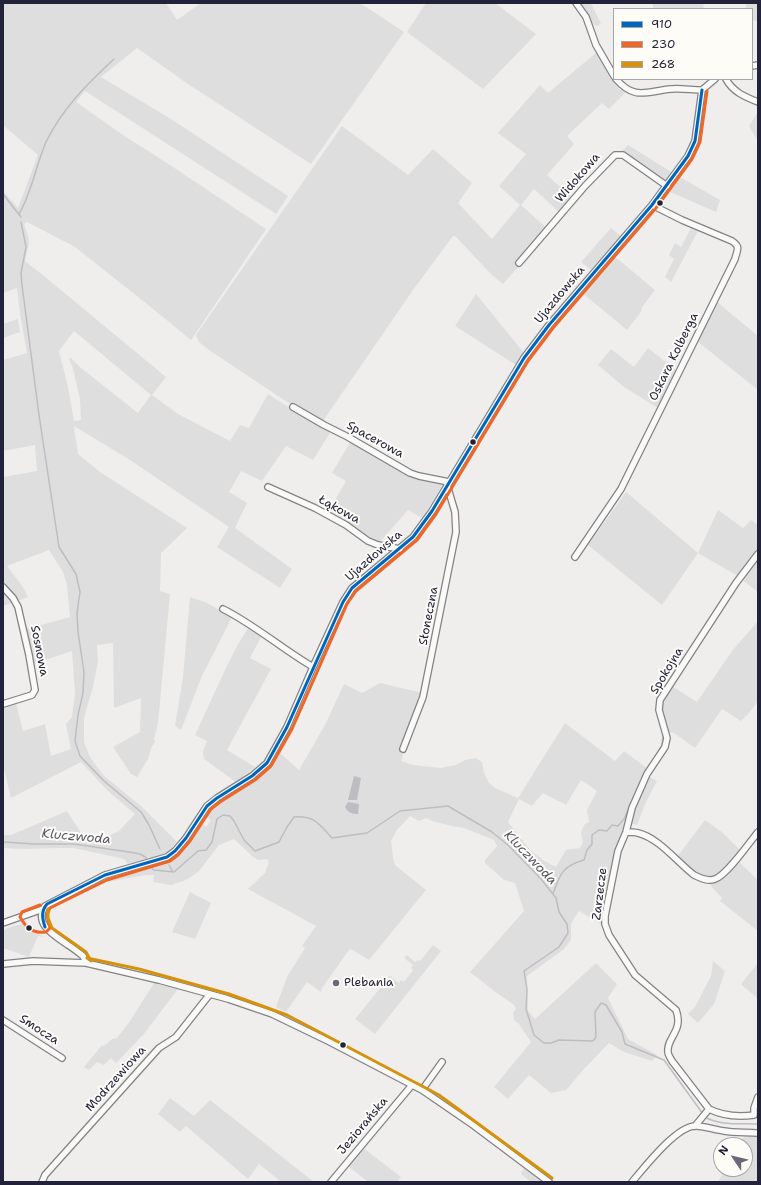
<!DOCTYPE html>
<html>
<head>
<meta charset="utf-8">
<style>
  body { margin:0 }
  #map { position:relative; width:761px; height:1185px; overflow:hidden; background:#efeeed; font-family:"Shantell Sans",sans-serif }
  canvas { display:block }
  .frame { position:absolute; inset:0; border:4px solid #22223b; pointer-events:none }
  .legend { position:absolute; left:613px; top:8px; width:140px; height:72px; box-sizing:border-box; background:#fdfcf7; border:1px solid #a5a5ac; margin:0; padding:5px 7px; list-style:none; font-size:12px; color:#22223b }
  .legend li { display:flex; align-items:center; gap:8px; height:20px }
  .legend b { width:20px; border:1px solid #a5a5ac }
  .north { position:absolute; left:713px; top:1137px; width:40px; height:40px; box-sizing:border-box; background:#fdfcf7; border:1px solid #a5a5ac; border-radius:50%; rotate:305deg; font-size:11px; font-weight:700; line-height:16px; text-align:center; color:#22223b }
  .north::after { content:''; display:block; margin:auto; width:14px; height:18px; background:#6a6979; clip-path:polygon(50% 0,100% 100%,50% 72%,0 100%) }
</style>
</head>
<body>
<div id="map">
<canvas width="761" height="1185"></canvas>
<div class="frame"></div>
<ul class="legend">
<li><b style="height:5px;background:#0065bd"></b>910</li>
<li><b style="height:5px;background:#f26522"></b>230</li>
<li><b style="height:5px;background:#d79209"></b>268</li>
</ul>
<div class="north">N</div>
</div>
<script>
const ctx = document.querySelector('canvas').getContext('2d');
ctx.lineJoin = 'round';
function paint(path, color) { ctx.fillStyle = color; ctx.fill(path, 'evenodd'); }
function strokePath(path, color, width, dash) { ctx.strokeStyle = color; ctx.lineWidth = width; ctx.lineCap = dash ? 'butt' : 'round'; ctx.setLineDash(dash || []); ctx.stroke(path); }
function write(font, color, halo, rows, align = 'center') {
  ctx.font = font + ' "Shantell Sans",sans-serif'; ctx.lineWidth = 4; ctx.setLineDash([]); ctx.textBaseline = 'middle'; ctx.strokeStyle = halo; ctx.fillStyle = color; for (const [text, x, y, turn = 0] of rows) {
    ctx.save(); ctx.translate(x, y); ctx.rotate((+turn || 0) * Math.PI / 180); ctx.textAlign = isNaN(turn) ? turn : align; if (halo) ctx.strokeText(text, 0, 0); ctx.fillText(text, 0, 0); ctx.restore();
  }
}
const built = new Path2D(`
  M 3,3 L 166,3 L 177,20 L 201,3 L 360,3 L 404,32 L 311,164 L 188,84 L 137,48 L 101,77 L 171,119 L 288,196 L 276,214 L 85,91 L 76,102 L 123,135 L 167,163 L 266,229 L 191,340 L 147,304 L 75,247 L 27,222 L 24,224 L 28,236 L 29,243 L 25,261 L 44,276 L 166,377 L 152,395 L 178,414 L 230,441 L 240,425 L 249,428 L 268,394 L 290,408 L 331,431 L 313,460 L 286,446 L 262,481 L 241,471 L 229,492 L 247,503 L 235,528 L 292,569 L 280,588 L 217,547 L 229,527 L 130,460 L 74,426 L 78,454 L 100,472 L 187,528 L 161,553 L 160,591 L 170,594 L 158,723 L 154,739 L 155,742 L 152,746 L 148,759 L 137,777 L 131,774 L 113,747 L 140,732 L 141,698 L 114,708 L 113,643 L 97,645 L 98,661 L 93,687 L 84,718 L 84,742 L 89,755 L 94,763 L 104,776 L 141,806 L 177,842 L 168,852 L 150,859 L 148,856 L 145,861 L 128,864 L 124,859 L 74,848 L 57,848 L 22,849 L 3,848 L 3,835 L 11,835 L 67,811 L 87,842 L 93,843 L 119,831 L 135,814 L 108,791 L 81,762 L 11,798 L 3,764 L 3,707 L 16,703 L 23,731 L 45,724 L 51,756 L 71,749 L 66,724 L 72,717 L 75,693 L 72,651 L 33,664 L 27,629 L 70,617 L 67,585 L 63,572 L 49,550 L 7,566 L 23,587 L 28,597 L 3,606 L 3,477 L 37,471 L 35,445 L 3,451 L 3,360 L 27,353 L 20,314 L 17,288 L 3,293 L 3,191 L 18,208 L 38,155 L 3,125 ZM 74,331 L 151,395 L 138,413 L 81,368 L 71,358 L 69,359 L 73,369 L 80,399 L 81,420 L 74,421 L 68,387 L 59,351 Z
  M 426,3 L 495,3 L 536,34 L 483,89 L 407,32 Z
  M 579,3 L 591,3 L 601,24 L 597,26 L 590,23 Z
  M 652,3 L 703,3 L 704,9 L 654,9 Z
  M 746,3 L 758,3 L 758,21 L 752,20 L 752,9 L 746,9 Z
  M 597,52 L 609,76 L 618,88 L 625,93 L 609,109 L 602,103 L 567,136 L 574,144 L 547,175 L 571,197 L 559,212 L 534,189 L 521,205 L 550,231 L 503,284 L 492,275 L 455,236 L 453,236 L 413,290 L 323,421 L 317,419 L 287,402 L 209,350 L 199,342 L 196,335 L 342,126 L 408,175 L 433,149 L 472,183 L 458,203 L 492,239 L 520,205 L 499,186 L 526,154 L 498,133 L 540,85 L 548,93 Z
  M 758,112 L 758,141 L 749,126 Z
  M 628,145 L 673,173 L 669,178 L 665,180 L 661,180 L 624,154 L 622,151 Z
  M 678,176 L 720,200 L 716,212 L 668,191 Z
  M 611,228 L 621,236 L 591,270 L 581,262 Z
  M 691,228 L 698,231 L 671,282 L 665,277 L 674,259 L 669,255 L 675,243 L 681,247 Z
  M 613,255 L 655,290 L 642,307 L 641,312 L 627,330 L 581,292 Z
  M 476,294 L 524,353 L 516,365 L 455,326 Z
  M 716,301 L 758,336 L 758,390 L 697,341 Z
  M 18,319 L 20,332 L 3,338 L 3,324 Z
  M 648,348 L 677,371 L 658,408 L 624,387 L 598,365 L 611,349 L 634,367 Z
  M 351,441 L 410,474 L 444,483 L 422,518 L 408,510 L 379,543 L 328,512 L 346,481 L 332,473 Z
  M 626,492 L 698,553 L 718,510 L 743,528 L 751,520 L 758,525 L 758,550 L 738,576 L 698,553 L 662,605 L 588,545 Z
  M 758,557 L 758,592 L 741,579 Z
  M 190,597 L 207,603 L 232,617 L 202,676 L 181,730 L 175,726 L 183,677 Z
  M 758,621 L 758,701 L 750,712 L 741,721 L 722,709 L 695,748 L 674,733 L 668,732 L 661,709 L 662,700 L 672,686 L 697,702 L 732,651 Z
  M 249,627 L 262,635 L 250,658 L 271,669 L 227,750 L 255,767 L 236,782 L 204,759 L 203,751 L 207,741 L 195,735 L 226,668 L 237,646 Z
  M 380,683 L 423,693 L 401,761 L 413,765 L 440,768 L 456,765 L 465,760 L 476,758 L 482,762 L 484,773 L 489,783 L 495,788 L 518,798 L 565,723 L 615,761 L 624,751 L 648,769 L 637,789 L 626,818 L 614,856 L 603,914 L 604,926 L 579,911 L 573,920 L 571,925 L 571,940 L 564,949 L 527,976 L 528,1011 L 535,1019 L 596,963 L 617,984 L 608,998 L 628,1039 L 657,1055 L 652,1061 L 624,1052 L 609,1043 L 584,1069 L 566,1090 L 551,1093 L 529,1075 L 508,1099 L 494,1087 L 531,1042 L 519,1024 L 514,1020 L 513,1013 L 516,1009 L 514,1005 L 494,991 L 470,972 L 524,911 L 515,883 L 504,880 L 485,863 L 485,860 L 497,846 L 494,840 L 464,828 L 452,826 L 432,821 L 426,818 L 419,821 L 410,816 L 397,830 L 391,841 L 393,858 L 395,865 L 426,890 L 369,960 L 351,949 L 349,950 L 322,988 L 321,992 L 307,982 L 286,1012 L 276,1007 L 287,977 L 305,948 L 302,946 L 316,926 L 248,889 L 265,873 L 269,862 L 267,859 L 258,860 L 252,856 L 234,839 L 219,845 L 199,871 L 195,874 L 186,880 L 171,885 L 153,882 L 154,875 L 145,875 L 107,882 L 169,859 L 189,842 L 201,822 L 206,827 L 211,820 L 205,816 L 211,809 L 222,800 L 258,777 L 270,766 L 280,753 L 299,770 L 325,725 L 344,684 L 362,693 ZM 581,780 L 597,791 L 587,810 L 589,822 L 584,825 L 581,833 L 583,842 L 580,848 L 566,850 L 556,867 L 543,860 L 530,850 L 508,822 L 519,799 L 532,806 L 543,793 L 566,805 Z
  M 648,776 L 657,781 L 646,802 L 637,825 L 630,823 L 631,816 Z
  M 705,820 L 723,833 L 740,850 L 719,875 L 710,879 L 696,874 L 677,857 Z
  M 737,860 L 758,880 L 758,931 L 720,901 L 722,898 L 710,885 L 724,875 Z
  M 190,892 L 211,903 L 195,939 L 172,932 Z
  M 24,923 L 27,930 L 45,937 L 38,936 L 29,957 L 3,948 L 3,934 L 5,929 Z
  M 433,945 L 441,951 L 375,1034 L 355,1019 L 390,976 L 399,983 L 401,980 L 404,982 L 413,970 L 411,968 L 413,965 L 404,958 L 407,955 L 415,962 L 418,960 L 420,961 Z
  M 713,961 L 725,971 L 714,1004 L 698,1023 L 688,1014 L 695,1007 L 711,976 Z
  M 758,963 L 758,999 L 741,984 Z
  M 154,983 L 178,989 L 143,1035 L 116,1063 L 111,1058 L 104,1065 L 97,1062 L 89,1070 L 84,1067 L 102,1045 L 104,1046 L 112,1039 L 117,1038 L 130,1021 Z
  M 170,1098 L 194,1116 L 210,1100 L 314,1182 L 281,1182 L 259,1164 L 248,1179 L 186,1126 L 180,1132 L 158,1114 Z
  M 745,1135 L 758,1135 L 758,1182 L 718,1182 L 725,1169 L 745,1169 L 745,1145 L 739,1145 Z
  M 362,1147 L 401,1177 L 397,1182 L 368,1182 L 348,1166 Z
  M 524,1168 L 543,1182 L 531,1182 L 521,1174 Z`);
const water = new Path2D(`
  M 354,776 L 361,778 L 357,800 L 348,800 Z
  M 348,802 L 359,804 L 358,814 C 352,814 348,813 345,807 Z`);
const stream = new Path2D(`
  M 3,194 L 21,217
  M 19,214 C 32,192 36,165 46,142 C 62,109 87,84 114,59
  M 21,222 L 26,247 L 21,273 L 22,285 L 39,415 L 59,547 L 76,574 L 80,592 L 77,613 L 78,632 L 84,672 L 83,693 L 78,715 L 75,741 L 80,756 L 103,780 L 141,812 L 149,825 L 160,849
  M 659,750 L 662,746 L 663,735
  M 3,842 L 35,844 L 74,844 L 129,852 L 140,854 L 147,858
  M 148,865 L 154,870 L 174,872 L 198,851 L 206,850 L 212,842 L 217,819 L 223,815 L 230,816 L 234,821 L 244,840 L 255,851 L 279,842 L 287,827 L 294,817 C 314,815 319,824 332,838 L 367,833 L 400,811 L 448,806 L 492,832 L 509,846 L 541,879 L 556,898 L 559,912 L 567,924 L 568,933 L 559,947 L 524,971 L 527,990 L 526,1009 L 534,1035 L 544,1043 L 551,1043 L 559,1040 L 593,1041 L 596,1037 L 595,1012 L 601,1003 L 606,1005 L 622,1032 L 625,1044 L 664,1060 L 703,1114
  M 169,865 L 173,872
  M 553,894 C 560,874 562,866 584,860 L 587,850 L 592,844 L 592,835 L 599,830 L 607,831 L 612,825 L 618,826 L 624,819 L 632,801
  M 705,1117 C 720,1126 741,1123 758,1124`);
const minor = new Path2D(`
  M 576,3 L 586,17 L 596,45 L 614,76
  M 752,66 L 758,65
  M 616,79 C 635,101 647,91 671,89 C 681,88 692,90 702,90
  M 726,79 C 733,92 745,97 758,102
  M 702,90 L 715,79
  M 519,263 L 585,186 L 615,155 L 623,155 L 667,186
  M 293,407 L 324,425 L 348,437 L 410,473 L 419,476 L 449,482
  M 268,487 L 315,508 L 346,525 L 368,541 L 378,545 L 400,549
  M 758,554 L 736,583 L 660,700 L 659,710 L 667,738 L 665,747 L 647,774 L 632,808 L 626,832 L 618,851 L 605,916 L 605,924 L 609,935 L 635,975 L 676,1010 C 684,1031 666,1038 668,1052 C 668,1055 671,1059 672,1061 L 709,1109 C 723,1116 739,1117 754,1115 L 754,1108 L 758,1097
  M 575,557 L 621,489 L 735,259 C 737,250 741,247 732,241 L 682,220 L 652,205
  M 3,587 L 13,598 L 18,607 L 29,655 L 35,690 L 32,695 L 3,704
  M 223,609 C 255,625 282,649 313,667
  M 403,749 L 423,697 L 456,532 L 455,512 L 447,485
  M 626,832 C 630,832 634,832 638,833 C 659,838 677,862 694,875 C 700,878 708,882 715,879 C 727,875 749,843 758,832
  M 3,923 L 43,909
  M 86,963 L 83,956 C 78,952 73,948 68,945 C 56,936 33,925 45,906 L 105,875 L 167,857 L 175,851 L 186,838 L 207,806 L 217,798 L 252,776 L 267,763 L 287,727 L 313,667 L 343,602 L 352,588 L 413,537 L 432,511 L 524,358 L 549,325 L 652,205 L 688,156 L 695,141 L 702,90
  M 3,964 L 33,961 L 86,963 L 159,980 L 228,999 L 272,1014 L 330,1042 L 422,1090 L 473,1125 L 549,1182
  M 3,1020 L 62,1058
  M 422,1090 L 442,1062
  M 695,1126 L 709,1109
  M 42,1182 L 45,1175 L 159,1048 L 176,1037 L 210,994
  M 331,1182 L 412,1085
  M 632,1182 C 644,1168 677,1125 696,1126 C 705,1126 715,1130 724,1131 C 735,1133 747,1132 758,1133`);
const bus1 = new Path2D(`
  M 45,927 C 42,918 41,911 47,904 L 105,875 L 167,857 L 175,851 L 186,838 L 207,806 L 217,798 L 252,776 L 267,763 L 287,727 L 343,602 L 352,588 L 413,537 L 432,511 L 524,358 L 549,325 L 652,205 L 688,156 L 695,141 L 702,90`);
const bus2 = new Path2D(`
  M 40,905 L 22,912 L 20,917 C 26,928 34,934 46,932 L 50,928 L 47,915 L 50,908 L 107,880 L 170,861 L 178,855 L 190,841 L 211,809 L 220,802 L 255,780 L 271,766 L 292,729 L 347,604 L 356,591 L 417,540 L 436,514 L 528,361 L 553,328 L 656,208 L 692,159 L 700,142 L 707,91`);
const bus3 = new Path2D(`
  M 48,909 L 48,918 L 52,928 L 86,952 L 91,961
  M 87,958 L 139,969 L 229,994 L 287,1015 L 439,1095 L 552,1178`);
const markers = [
  [660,203,3.5,"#22223b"],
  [473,442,3.5,"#22223b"],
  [29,928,3.5,"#22223b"],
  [336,983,4,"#6a6979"],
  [343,1045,3.5,"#22223b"]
];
const streetNames = [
  ["Widokowa",578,178,-49],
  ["Ujazdowska",560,295,-50],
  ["Oskara Kolberga",674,357,-64],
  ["Spacerowa",375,440,29],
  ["Łąkowa",339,510,29],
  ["Ujazdowska",374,556,-41],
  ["Słoneczna",429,616,-79],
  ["Sosnowa",39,651,79],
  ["Spokojna",667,671,-59],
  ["Zarzecze",600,894,-83],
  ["Smocza",39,1030,33],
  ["Modrzewiowa",116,1079,-48],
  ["Jeziorańska",363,1126,-50]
];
const poiNames = [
  ["Plebania",344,983]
];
const waterNames = [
  ["Kluczwoda",76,837,5],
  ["Kluczwoda",530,858,46]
];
paint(built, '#dfdede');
paint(water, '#bebec2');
strokePath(stream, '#bebec2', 1.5);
strokePath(minor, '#838287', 8);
strokePath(minor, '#f9f9f7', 5.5);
strokePath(bus1, '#0065bd', 3);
strokePath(bus2, '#f26522', 3);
strokePath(bus3, '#d79209', 3);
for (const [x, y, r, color] of markers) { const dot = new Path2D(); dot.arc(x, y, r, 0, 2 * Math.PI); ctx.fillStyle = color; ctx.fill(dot); strokePath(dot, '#fdfcf7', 1.5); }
write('12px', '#22223b', '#fdfcf7', streetNames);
write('12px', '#22223b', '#fdfcf7', poiNames, 'left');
write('italic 13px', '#58586a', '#fdfcf7', waterNames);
</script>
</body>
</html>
